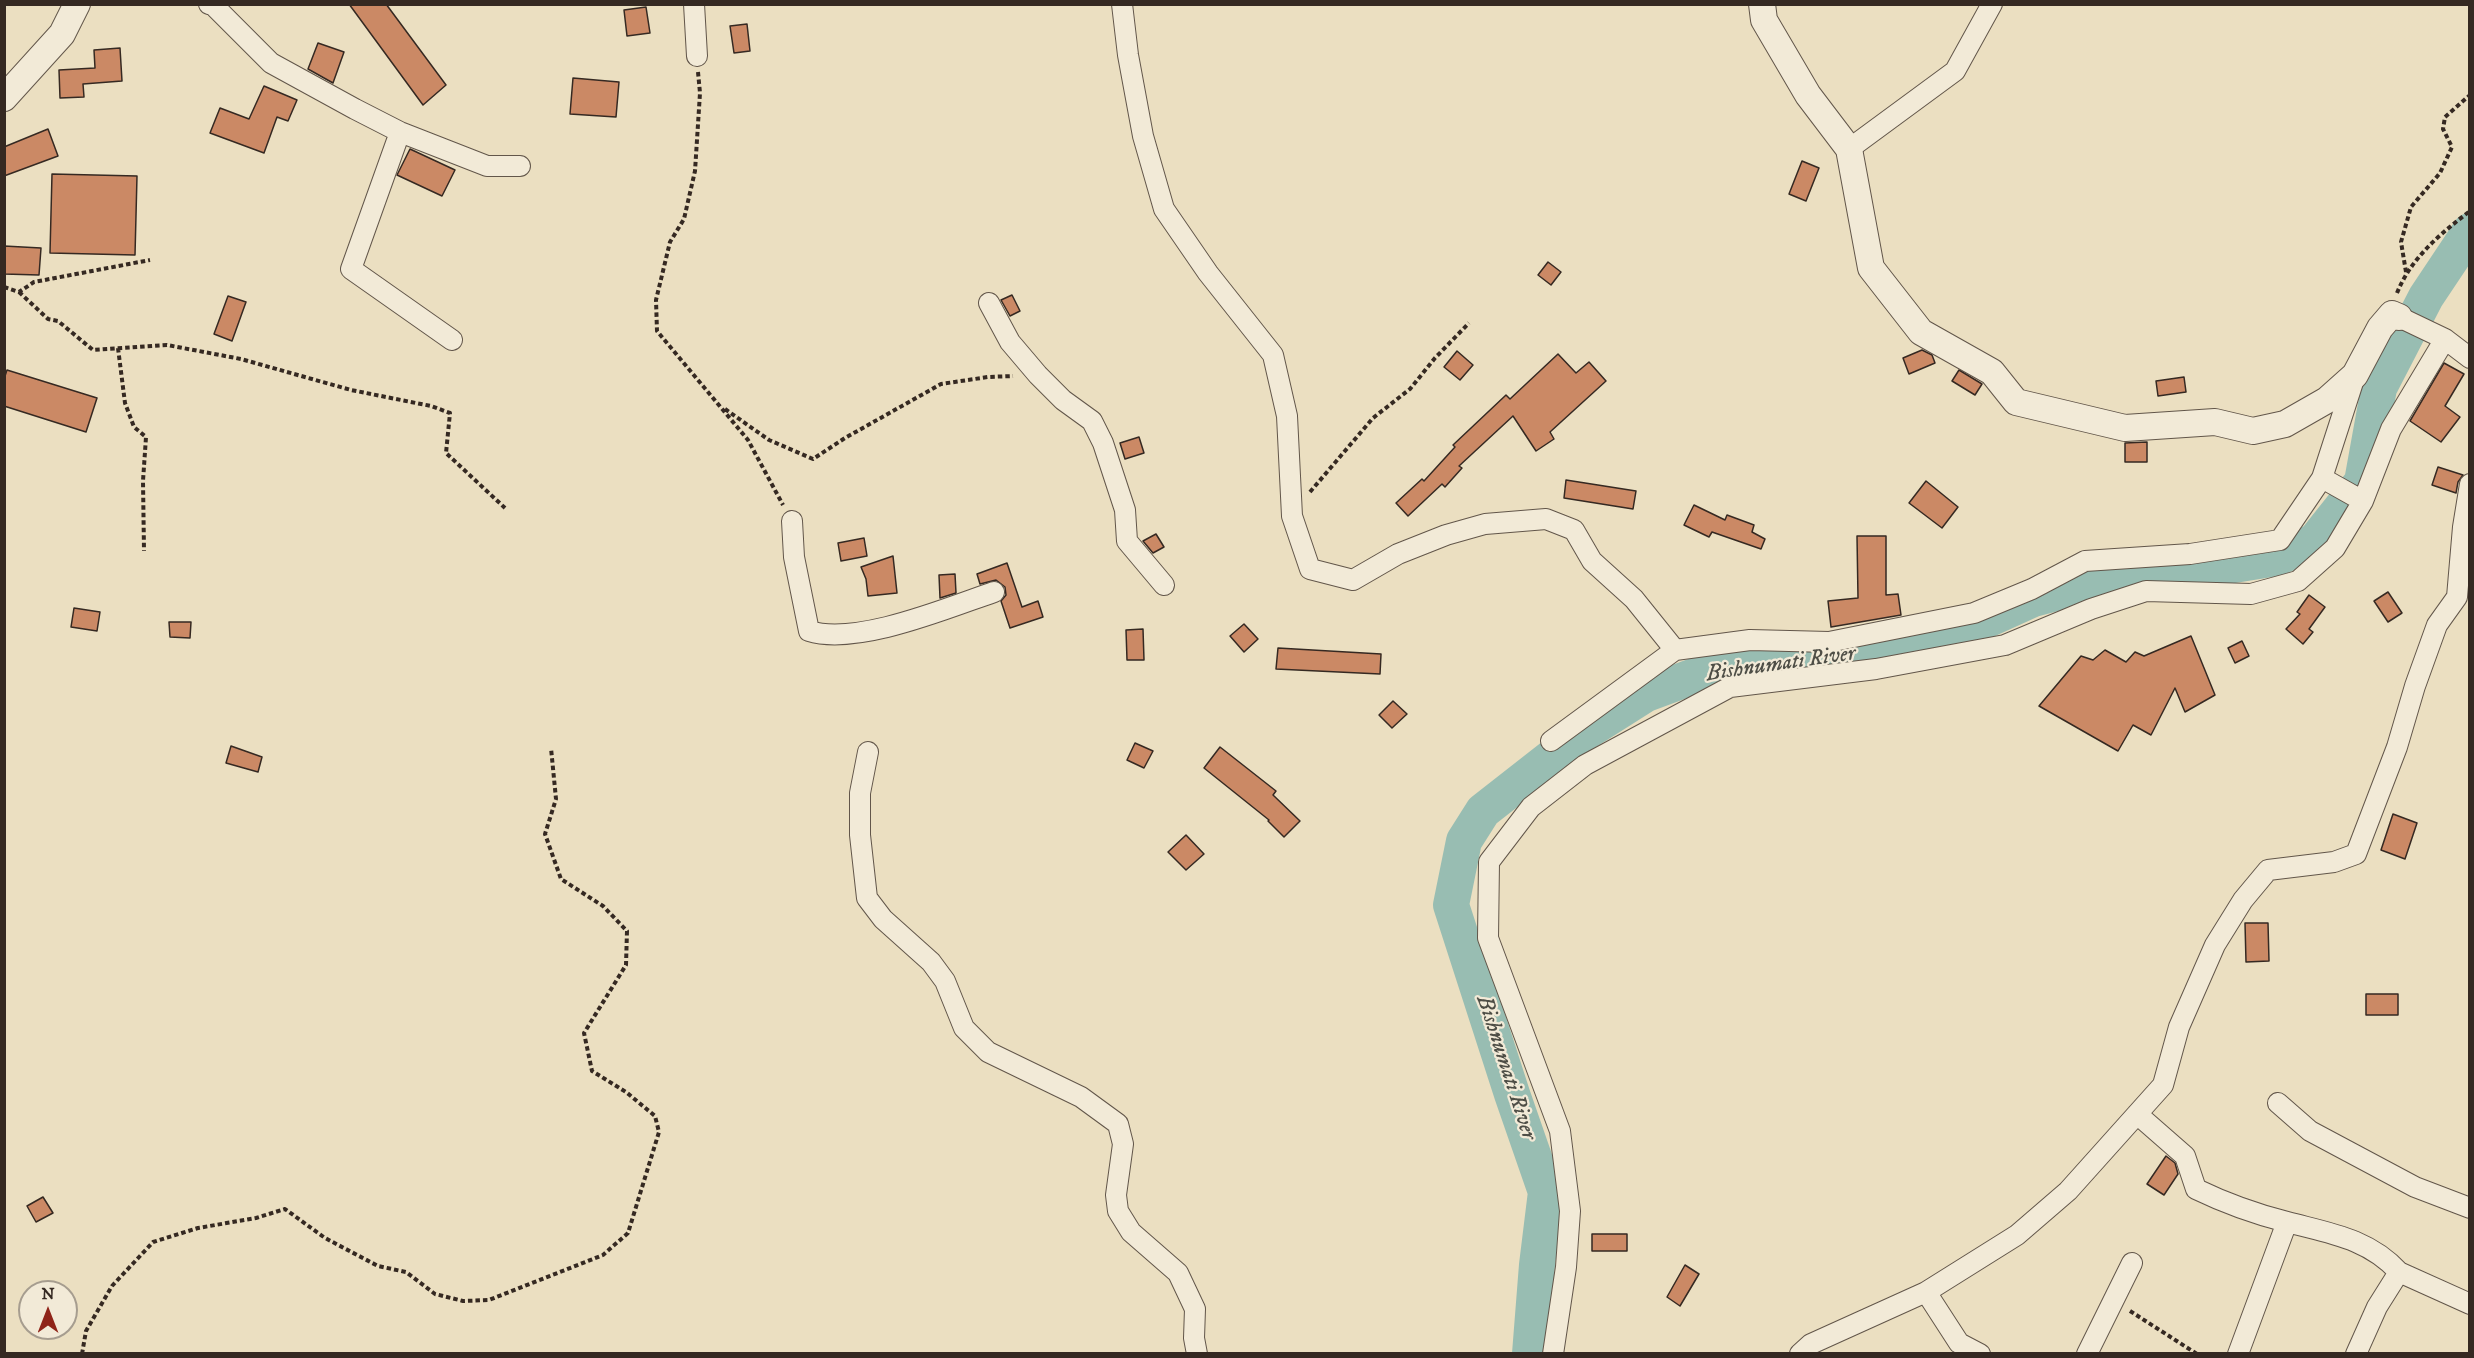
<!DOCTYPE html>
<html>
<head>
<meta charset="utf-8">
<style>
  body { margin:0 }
  #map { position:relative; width:2474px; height:1358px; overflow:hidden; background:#ebdfc1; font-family:"IM FELL DW Pica",serif }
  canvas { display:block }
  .frame { position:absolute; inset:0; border:6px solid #352922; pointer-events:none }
  .north { position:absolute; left:18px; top:1280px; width:60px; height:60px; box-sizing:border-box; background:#f2ead7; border:2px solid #a69d8f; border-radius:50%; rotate:0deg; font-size:16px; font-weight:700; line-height:24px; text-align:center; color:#352922 }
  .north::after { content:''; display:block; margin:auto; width:21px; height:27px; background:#8f2418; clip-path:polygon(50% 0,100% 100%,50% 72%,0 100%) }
</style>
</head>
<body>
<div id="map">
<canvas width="2474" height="1358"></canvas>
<div class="frame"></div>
<div class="north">N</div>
</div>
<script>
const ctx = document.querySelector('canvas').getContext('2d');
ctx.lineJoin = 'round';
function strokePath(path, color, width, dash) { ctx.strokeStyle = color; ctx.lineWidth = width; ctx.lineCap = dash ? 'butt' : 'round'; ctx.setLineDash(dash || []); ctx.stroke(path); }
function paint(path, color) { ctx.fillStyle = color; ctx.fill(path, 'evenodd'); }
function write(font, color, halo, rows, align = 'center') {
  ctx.font = font + ' "IM FELL DW Pica",serif'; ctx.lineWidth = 4.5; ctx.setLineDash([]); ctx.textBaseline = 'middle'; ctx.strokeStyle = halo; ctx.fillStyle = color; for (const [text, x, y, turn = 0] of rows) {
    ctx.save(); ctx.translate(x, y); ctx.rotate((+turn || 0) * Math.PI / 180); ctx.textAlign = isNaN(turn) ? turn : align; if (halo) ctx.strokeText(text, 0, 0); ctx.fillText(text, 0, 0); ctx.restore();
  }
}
const river = new Path2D(`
  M 1530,1354 L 1537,1265 L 1546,1192 L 1512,1094 L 1451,905 L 1464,841 L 1483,811 L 1575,739 L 1646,694 L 1708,671 L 1820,662 L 1947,638 L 2033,599 L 2094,583 L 2154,572 L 2228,566 L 2277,558 L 2315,541 L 2362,482 L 2379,388 L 2426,297 L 2470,231`);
const building = new Path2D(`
  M 349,4 L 386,4 L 446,85 L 423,105 Z
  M 646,7 L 650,33 L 627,36 L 624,10 Z
  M 747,24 L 750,51 L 734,53 L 730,26 Z
  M 318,43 L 344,52 L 333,83 L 308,69 Z
  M 120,48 L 122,81 L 83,84 L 84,97 L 60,98 L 59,70 L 95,68 L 94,50 Z
  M 573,78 L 619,82 L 616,117 L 570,114 Z
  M 264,86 L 297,100 L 288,121 L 277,117 L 264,153 L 210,133 L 220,108 L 249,119 Z
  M 48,129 L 58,156 L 4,176 L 4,147 Z
  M 410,149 L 455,170 L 442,196 L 397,175 Z
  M 1802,161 L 1819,168 L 1806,201 L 1789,194 Z
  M 52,174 L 137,176 L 135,255 L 50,253 Z
  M 4,246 L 41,248 L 39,275 L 4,274 Z
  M 1548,262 L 1561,272 L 1551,285 L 1538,275 Z
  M 1012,295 L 1020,311 L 1010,316 L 1001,300 Z
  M 228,296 L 246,302 L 232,341 L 214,334 Z
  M 1922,350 L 1932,355 L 1935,363 L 1909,374 L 1903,358 Z
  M 1457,351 L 1473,365 L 1460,380 L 1444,367 Z
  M 1558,354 L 1576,373 L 1589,362 L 1606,381 L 1550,432 L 1554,439 L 1536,451 L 1513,416 L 1459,466 L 1462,468 L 1445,487 L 1442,484 L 1408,516 L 1396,503 L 1422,479 L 1424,481 L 1455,447 L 1453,445 L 1506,395 L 1510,399 Z
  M 2444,363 L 2464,374 L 2445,406 L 2460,417 L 2441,442 L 2410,421 Z
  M 7,370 L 97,398 L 86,432 L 4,406 L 4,379 Z
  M 1959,370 L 1982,384 L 1975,395 L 1952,381 Z
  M 2184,377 L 2186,392 L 2158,396 L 2156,381 Z
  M 1139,437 L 1144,453 L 1125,459 L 1120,443 Z
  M 2147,442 L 2147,462 L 2125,462 L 2125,443 Z
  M 2438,467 L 2463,475 L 2458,482 L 2456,493 L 2432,485 Z
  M 1566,480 L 1636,491 L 1633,509 L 1564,498 Z
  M 1926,481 L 1958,507 L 1942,528 L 1909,503 Z
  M 1694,505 L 1725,520 L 1727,515 L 1754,525 L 1752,532 L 1765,539 L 1761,549 L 1712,532 L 1709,537 L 1684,525 Z
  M 1156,534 L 1164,547 L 1153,553 L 1143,541 Z
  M 1857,536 L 1886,536 L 1886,595 L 1898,594 L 1901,615 L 1831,627 L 1828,601 L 1858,598 Z
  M 864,538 L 867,556 L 841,561 L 838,543 Z
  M 893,556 L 897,593 L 868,596 L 866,579 L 861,567 Z
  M 1007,563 L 1022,607 L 1038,601 L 1043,617 L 1010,628 L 1001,601 L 1006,595 L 1005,587 L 996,580 L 980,584 L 977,574 Z
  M 955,574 L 956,593 L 940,598 L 939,575 Z
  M 2388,592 L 2402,613 L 2388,622 L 2374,601 Z
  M 2309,595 L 2325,607 L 2309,629 L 2313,632 L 2303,644 L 2286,629 L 2300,614 L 2297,612 Z
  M 74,608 L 100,612 L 97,631 L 71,627 Z
  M 169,622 L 191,622 L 190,638 L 170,637 Z
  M 1244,624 L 1258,639 L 1244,652 L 1230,636 Z
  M 1143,629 L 1144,660 L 1127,660 L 1126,630 Z
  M 2191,636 L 2215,695 L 2185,712 L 2175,688 L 2151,735 L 2133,725 L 2118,751 L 2039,706 L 2081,656 L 2093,660 L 2105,650 L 2126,662 L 2135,652 L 2144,656 Z
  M 2242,641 L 2249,656 L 2235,663 L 2228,648 Z
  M 1278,648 L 1381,654 L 1380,674 L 1276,669 Z
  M 1393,701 L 1407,714 L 1392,728 L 1379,715 Z
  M 1135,743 L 1153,751 L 1144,768 L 1127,760 Z
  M 231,746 L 262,757 L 258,772 L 226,763 Z
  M 1220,747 L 1276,791 L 1273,795 L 1300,821 L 1284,837 L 1268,821 L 1269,820 L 1204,768 Z
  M 2393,814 L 2417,823 L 2405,859 L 2381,850 Z
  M 1186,835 L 1204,854 L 1186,870 L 1168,852 Z
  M 2245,923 L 2268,923 L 2269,961 L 2246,962 Z
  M 2366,994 L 2398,994 L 2398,1015 L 2366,1015 Z
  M 2166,1156 L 2175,1163 L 2178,1174 L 2164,1195 L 2147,1184 Z
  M 43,1197 L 53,1213 L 36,1222 L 27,1206 Z
  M 1592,1234 L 1627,1234 L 1627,1251 L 1592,1251 Z
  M 1685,1265 L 1699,1274 L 1680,1306 L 1667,1297 Z`);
const path = new Path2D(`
  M 698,72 L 700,93 L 695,171 L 684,219 L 670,242 L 656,300 L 657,331 L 748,440 L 783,505
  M 2406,272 L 2401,242 L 2411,207 L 2440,173 L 2452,147 L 2443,129 L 2445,117 L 2470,95
  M 4,287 L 19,292 L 34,282 L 150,260
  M 19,292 L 48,319 L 58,321 L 93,350 L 167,345 L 241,359 L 351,390 L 431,406 L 450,413 L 446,453 L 505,508
  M 2397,293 C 2411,258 2440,234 2470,211
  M 118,348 L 125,403 L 134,427 L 146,437 L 143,481 L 144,551
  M 725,409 L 769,440 L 813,459 L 845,438 L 941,384 L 988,377 L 1013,376
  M 1310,492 L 1373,418 L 1410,389 L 1435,358 L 1469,323
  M 2130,1311 L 2197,1354
  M 82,1354 L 86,1331 L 112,1286 L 153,1242 L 198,1228 L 256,1218 L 285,1209 L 325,1238 L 378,1266 L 406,1272 L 435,1294 L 463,1301 L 489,1300 L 603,1255 L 628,1233 L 659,1132 L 655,1116 L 626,1092 L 592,1071 L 584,1033 L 626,965 L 627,931 L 603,906 L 561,879 L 545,834 L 556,799 L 551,748`);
const minor = new Path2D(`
  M 209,4 L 213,5 L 271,63 L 355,109 L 400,132 L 487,166 L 520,166
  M 694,4 L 697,56
  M 1122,4 L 1128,55 L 1143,136 L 1164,209 L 1208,273 L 1273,355 L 1287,416 L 1292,516 L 1310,569 L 1353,580 L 1398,554 L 1446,535 L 1485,524 L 1546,519 L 1574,530 L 1592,561 L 1634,599 L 1675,650
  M 400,132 L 351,269 L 452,340
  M 1849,149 L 1955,71 L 1992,4
  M 989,303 L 1010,342 L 1038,375 L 1063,400 L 1092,421 L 1103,443 L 1125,510 L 1127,541 L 1164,585
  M 2399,317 L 2445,339 L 2470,358
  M 2322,478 L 2363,501
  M 792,521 L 794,557 L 809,631 C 857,646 947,608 994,592
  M 1551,741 L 1675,650 L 1750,640 L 1829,642 L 1974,613 L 2032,589 L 2085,561 L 2190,554 L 2280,540 L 2322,478 L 2355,376
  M 868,752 L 860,793 L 860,835 L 867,898 L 883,919 L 931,962 L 945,981 L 964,1028 L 988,1052 L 1081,1097 L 1118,1124 L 1123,1144 L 1116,1195 L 1118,1211 L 1131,1232 L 1178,1273 L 1195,1309 L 1194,1338 L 1197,1354
  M 2278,1103 L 2310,1131 L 2415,1187 L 2470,1208
  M 2137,1114 L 2185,1156 L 2196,1189 C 2225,1203 2255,1214 2287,1222 C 2328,1233 2368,1238 2399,1272
  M 1926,1292 L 1959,1343 L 1980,1354
  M 1553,1354 L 1566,1267 L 1570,1211 L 1560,1131 L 1488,938 L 1489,862 L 1531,807 L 1585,765 L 1730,687 L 1876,669 L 2005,645 L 2091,609 L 2146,591 L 2251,594 L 2298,581 L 2335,548 L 2363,501 L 2391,429 L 2445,339
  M 1800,1354 L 1811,1344 L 1926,1292 L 2017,1235 L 2068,1191 L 2163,1085 L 2179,1027 L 2215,945 L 2243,900 L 2268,870 L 2334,862 L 2356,854 L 2397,747 L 2415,686 L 2437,625 L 2457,597 L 2463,527 L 2470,484
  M 2087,1354 L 2132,1263
  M 2238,1354 L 2287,1222
  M 2356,1354 L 2377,1307 L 2399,1272 L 2470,1304`);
const tertiary = new Path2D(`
  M 1762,4 L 1764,20 L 1808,95 L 1849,149 L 1871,268 L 1921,332 L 1992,372 L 2016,402 L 2125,428 L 2215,422 L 2253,431 L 2285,424 L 2327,400 L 2355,375 L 2380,328 L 2392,314 L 2399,317
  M 4,98 L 62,34 L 77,4`);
const waterNames = [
  ["Bishnumati River",1781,665,-8],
  ["Bishnumati River",1505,1068,72]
];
strokePath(river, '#98bdb2', 36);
paint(building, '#cb8965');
strokePath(building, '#352922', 1.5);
strokePath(minor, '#62564a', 22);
strokePath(tertiary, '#62564a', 28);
strokePath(path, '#352922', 4, [4.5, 3]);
strokePath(minor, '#f2ead7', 20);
strokePath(tertiary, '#f2ead7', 26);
write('italic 22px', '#4e4e46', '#f2ead7', waterNames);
</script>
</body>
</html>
